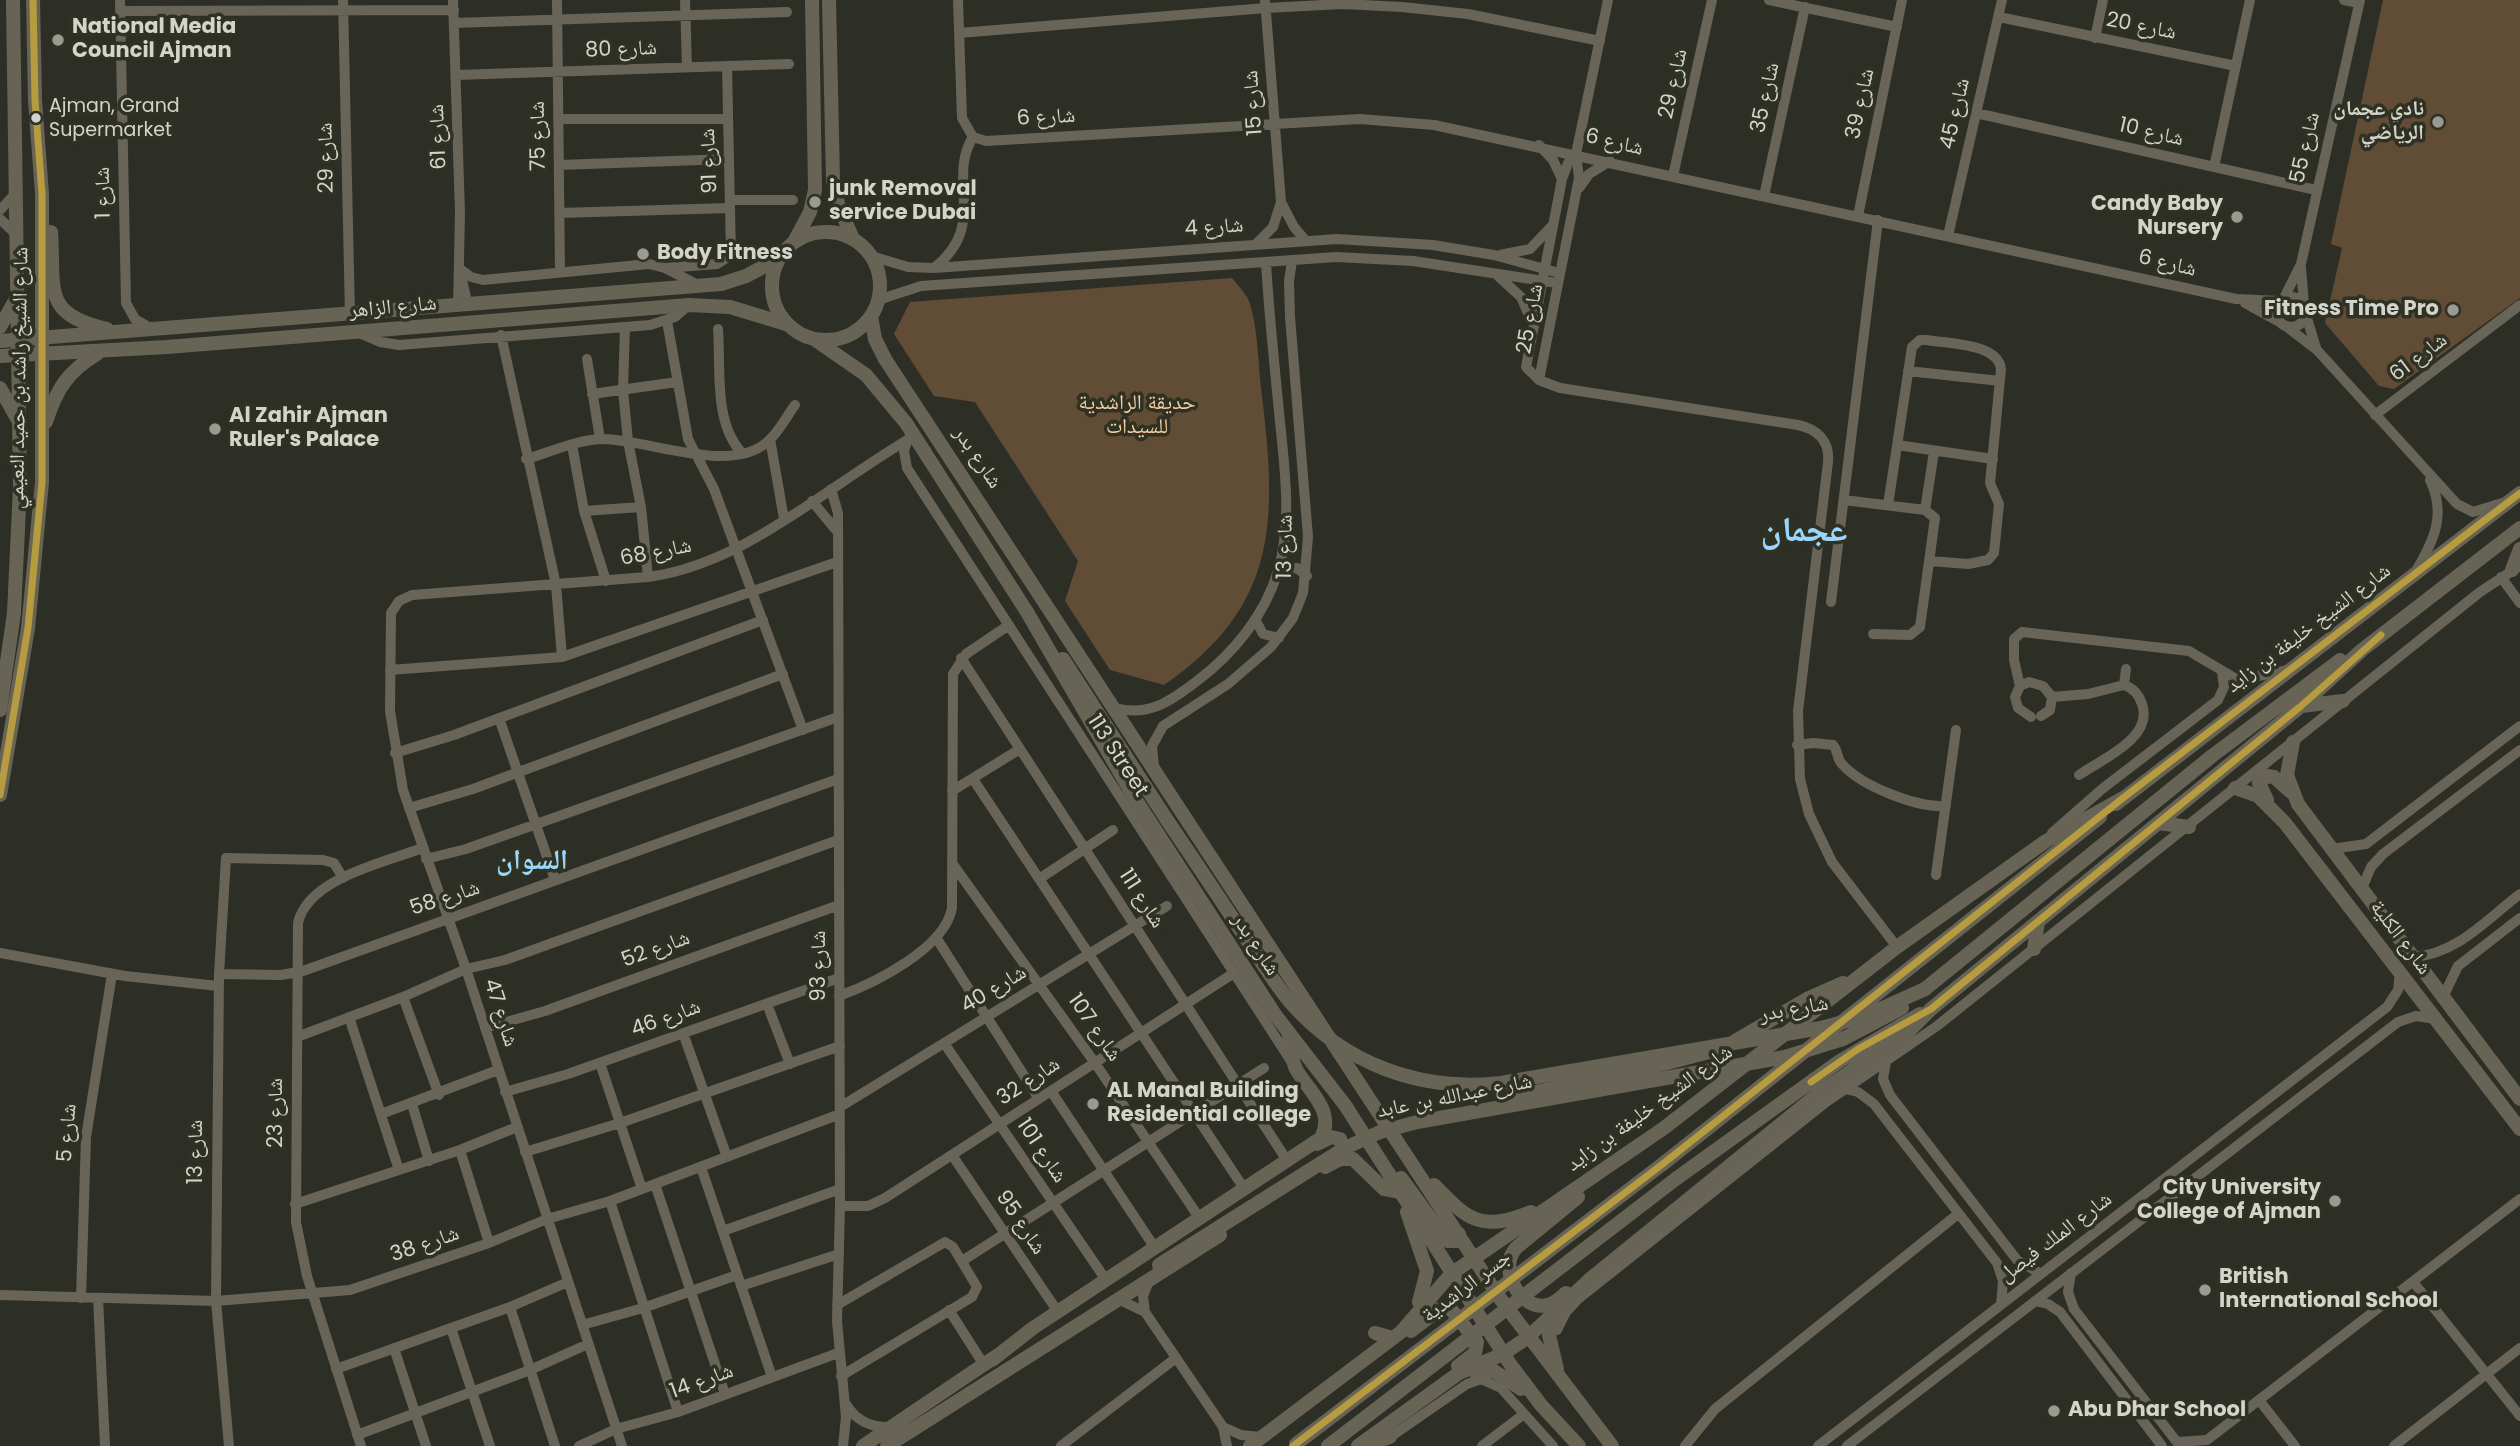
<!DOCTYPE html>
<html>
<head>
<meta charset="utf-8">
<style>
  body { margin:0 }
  canvas { display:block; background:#2d2e26 }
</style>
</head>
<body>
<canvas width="2520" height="1446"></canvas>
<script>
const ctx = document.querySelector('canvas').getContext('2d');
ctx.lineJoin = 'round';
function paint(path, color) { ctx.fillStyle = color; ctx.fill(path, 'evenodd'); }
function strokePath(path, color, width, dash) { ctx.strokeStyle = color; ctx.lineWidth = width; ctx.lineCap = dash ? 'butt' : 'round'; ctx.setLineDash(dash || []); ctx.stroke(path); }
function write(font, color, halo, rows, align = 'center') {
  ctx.font = font + ' Poppins,"Noto Naskh Arabic",sans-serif'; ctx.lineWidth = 7; ctx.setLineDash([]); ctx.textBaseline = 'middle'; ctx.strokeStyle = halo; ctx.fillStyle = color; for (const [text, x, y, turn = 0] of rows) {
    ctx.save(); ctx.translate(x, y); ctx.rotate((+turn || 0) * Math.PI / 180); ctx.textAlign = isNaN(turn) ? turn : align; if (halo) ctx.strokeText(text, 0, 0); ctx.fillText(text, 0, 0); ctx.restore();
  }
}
const green = new Path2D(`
  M 2383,0 L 2520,0 L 2520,298 L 2394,389 L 2379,386 L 2325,323 L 2342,248 L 2331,244 Z
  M 1232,278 C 1238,286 1248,295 1250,304 C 1258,330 1258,361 1261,388 C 1277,517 1281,605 1164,685 L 1110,670 L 1065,601 L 1078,561 L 975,402 L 934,396 L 894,334 L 910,302 Z`);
const minor = new Path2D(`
  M 120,0 L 126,303 L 135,319 L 152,329
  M 343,0 L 350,315
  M 453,0 L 460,212 L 458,307
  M 557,0 L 560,272
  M 685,0 L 687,67
  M 958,0 L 962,118 L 973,137
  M 1608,0 L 1576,154 L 1568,163 L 1562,179 L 1526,367 L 1539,380 L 1560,388 L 1798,425 C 1817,429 1830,441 1828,462 L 1798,711 L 1800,779 L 1809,814 L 1832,862 L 1897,947
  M 1769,0 L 1897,27
  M 2344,0 L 2359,3
  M 120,11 L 454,10
  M 1999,17 L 2236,66
  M 454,23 L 787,12
  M 959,33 L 1266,8 L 1343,4 L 1402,7 L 1468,14 L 1600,41
  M 2095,38 L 2103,0
  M 456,75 L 789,64
  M 1976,113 L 2316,190
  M 558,119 L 728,119
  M 973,137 L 986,141 L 1360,119 L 1434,125 L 2236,299 L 2280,301
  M 1539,145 L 1553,160 L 1562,179
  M 559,165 L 729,159
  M 2214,167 L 2250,0
  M 1673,176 L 1712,0
  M 1579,188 L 1589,174 L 1610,161
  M 1764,196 L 1805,7
  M 730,200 L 793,200
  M 1281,202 L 1294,227 L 1306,241
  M 0,210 L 17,192
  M 559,213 L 730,208
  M 1858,216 L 1902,0
  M 0,219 L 18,236
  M 1948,236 L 2002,0
  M 1255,245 L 1273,227 L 1281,202 L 1265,0
  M 1500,255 L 1530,249 L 1551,227
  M 871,256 L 908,267 L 934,268 L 1337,239 L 1433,245 L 1494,255 L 1559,273
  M 665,268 L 717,264 L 731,255 L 727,66
  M 934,268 C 989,225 946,180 973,137
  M 2301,268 L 2304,304
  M 460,269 L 471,277 L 483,280 L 649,264 L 665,268 L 700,286
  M 461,275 L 468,306
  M 1497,275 L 1521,297 L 1532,322
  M2276 312a15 15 0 1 1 30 0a15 15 0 1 1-30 0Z
  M 2284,298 L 2301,264 L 2360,0
  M 878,300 L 921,286 L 1336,257 L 1413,261 L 1557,283
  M 2245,303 L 2278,321
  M 2306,315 L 2316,348
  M 667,321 L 688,439 L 714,489 L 803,730
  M 625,327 L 623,390 L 628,441 L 641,507 L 648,577
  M 2287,327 L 2317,350 L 2457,504 L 2473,512 L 2502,503
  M 718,329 C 721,368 713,424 743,454
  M 357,332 L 380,342 L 399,345 L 650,325 L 675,317 L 689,305
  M 501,335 L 556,585 L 562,657
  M 587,359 L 600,439
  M 1908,371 L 2000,381
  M 1539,380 L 1579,178 L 1576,154
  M 592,394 L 677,382
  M 2375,415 L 2520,305
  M 770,439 L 784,519
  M 908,439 L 904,451 L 907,468 L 1291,1061
  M 572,445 L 584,511 L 606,581
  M 1897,445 L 1993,459
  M 526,459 C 551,452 578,439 604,439 C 648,440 729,474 766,443 C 778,434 786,417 795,405
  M 831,489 L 838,513 L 840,1206 L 837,1321 L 846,1417 L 843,1446
  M 1844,500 L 1925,510 L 1935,518 L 1920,627 L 1910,635 L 1873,634
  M 812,501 L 836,530
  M 1888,505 L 1912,347 L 1920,340 L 1927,340 C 1948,344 1998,343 2001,369 L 1990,483 L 1999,504 L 1994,553 L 1988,560 L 1968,564 L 1930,561
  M 1925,510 L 1934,452
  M 584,511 L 641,507
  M 2417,569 C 2435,539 2446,513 2430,480
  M 1278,571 L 1297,568 L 1307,576
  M 2501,577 L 2520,603
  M 1831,602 L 1878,220
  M 1255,619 L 1263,634 L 1279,638
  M 961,658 L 1288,1162
  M 390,670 L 562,657 L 837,562
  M 2124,685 L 2126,669
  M 2020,686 L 2014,660 L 2014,639 L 2022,632 L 2189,651 L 2238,680 L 2288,670
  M 2052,697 L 2088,694 L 2124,685 C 2133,688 2139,695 2142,704 C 2154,738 2102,759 2079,775
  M 1115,708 C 1149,717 1171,701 1197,681 C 1233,654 1265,615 1278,571 C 1292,523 1285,470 1280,422 C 1275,369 1269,316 1266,262
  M 2031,717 L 2018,708 L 2015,697 L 2020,686 L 2029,682 L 2043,686 L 2052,697 L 2050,710 L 2041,716
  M 499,718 L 555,880
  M 1797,745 L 1813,743 L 1833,745 C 1839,752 1836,758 1842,764 C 1861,786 1917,808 1946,806
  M 395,753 L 454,735 L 763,620
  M 1154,766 L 1152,746 L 1163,726 L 1228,684 L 1271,647 L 1293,618 L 1303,593 L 1308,537 L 1290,317 L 1289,281 L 1292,261
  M 973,779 L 1245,1190
  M 952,791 L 1020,749
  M 409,808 L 473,789 L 783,674
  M 2052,833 L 2102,789 L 2218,700 L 2224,687 L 2222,672
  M 2332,849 L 2366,844 L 2520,726
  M 426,859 L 466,849 L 838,717
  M 952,863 L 1095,1063 L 1200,1219
  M 1936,875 L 1956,730
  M 1039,879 L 1113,830
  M 2362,888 L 2371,867 L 2383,854 L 2520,750
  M 937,939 L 1039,1099
  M 0,953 L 125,976 L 218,986
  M 2414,957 C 2457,954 2487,919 2520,894
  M 219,974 L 281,975 L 303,971 L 838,779
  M 839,996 C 875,983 945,948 952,908 L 953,674 L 966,654 L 1009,625
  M 403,997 L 439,1095
  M 2443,997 L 2458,966 L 2520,918
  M 767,1004 L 790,1064
  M 349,1017 L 399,1170
  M 485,1028 L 545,1011 L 839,905
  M 683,1033 L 727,1157
  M 297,1037 L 403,997 L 466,969 L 505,960 L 838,840
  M 944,1043 L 1106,1280
  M 1886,1062 L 1883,1079 L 1890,1095 L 2017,1260 L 2041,1274
  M 600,1063 L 642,1189
  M 1845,1089 L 1858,1092 L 1874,1104 L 1997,1263 L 2003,1281 L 2001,1305
  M 1051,1091 L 1155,1248
  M 505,1092 L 568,1074 L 839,978
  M 412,1104 L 429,1161
  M 840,1107 L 1167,906
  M 381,1114 L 498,1070
  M 460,1150 L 489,1243
  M 525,1152 L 620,1123 L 840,1046
  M 952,1155 L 1058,1312
  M 701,1167 L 772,1377
  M 655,1184 L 725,1394
  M 610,1201 L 678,1412
  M 295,1204 L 460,1150 L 517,1127
  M 840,1206 L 868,1206 L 885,1198 L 1234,973
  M 723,1231 L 840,1189
  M 962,1261 L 1264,1068
  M 2071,1273 L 2068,1292 L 2074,1309 L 2180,1446
  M 2414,1283 L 2520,1416
  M 741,1286 L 839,1254
  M 0,1295 L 216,1301 L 350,1290 L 489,1243 L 547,1219 L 610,1201 L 840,1114
  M 81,1298 L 86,1137 L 112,974
  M 98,1298 L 105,1446
  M 1120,1300 L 1145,1312 L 1223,1427 L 1227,1446
  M 2035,1301 L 2048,1304 L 2060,1312 L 2162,1446
  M 837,1305 L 945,1242 L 953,1247 L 977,1287 L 972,1297 L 841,1376
  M 510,1307 L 555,1446
  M 949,1310 L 984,1365
  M 1145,1312 L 1143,1296 L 1149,1281
  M 582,1325 L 643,1308 L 737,1275
  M 451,1328 L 490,1446
  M 1557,1330 L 1566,1312 L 1578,1299 L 1825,1103 L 1937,1026 L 2480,592 L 2518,567
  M 394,1348 L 426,1446
  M 336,1369 L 510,1307 L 568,1282
  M 2259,1400 L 2295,1446
  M 846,1404 C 856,1421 871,1428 891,1427
  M 1223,1427 L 1241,1435 L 1261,1437
  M 357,1435 L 530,1370 L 588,1344
  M 1386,1440 L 1467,1384 L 1481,1379 L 1501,1388 L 1553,1446
  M 2177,1442 L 2207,1440 L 2520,1199
  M 229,1446 L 216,1301 L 219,974 L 226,858 L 323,860 L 334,863 L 343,878
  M 361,1446 L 307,1276 L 296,1222 L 298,923 C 308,878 384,863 422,848
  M 579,1446 L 616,1429 L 678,1412 L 838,1353
  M 622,1446 L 466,969 L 403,790 L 390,711 L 391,613 L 399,601 L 412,595 L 648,577 C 746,564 830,484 914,436
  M 1061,1446 L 1176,1358
  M 1482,1446 L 1524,1414
  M 1685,1446 L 1715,1409 L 1958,1214
  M 1818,1446 L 2387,1007 L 2398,990 L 2400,973
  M 1847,1446 L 2398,1022 L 2416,1016 L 2436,1019
  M 2394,1446 L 2520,1348`);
const major = new Path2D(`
  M 829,0 L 833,180 L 838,204 L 853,239
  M772 286a54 54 0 1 1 108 0a54 54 0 1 1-108 0Z
  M 51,232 C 55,289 41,314 107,329
  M 794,242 L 810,212 L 815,190 L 812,0
  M 871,316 L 875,339 L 885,359 L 1499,1297 L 1612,1446
  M 0,327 L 16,299
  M 814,339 L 866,375 L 906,423 L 1027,612 L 1134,797 L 1276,1016 L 1345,1105 L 1510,1364 L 1541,1405 L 1579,1446
  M 0,341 L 721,284 L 746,276 L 778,259
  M 0,356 L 167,347 L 689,305 L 730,307 L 786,324
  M 0,388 L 18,420
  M 46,422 C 56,390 68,371 97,354
  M 2512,570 L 2520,549
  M 1063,659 L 1167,820
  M 2301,706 L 2343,701
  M 0,710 L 14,613 L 20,487 L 13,0
  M 2293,742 L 2287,775 L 2298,804 L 2520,1099
  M 2235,788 L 2258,796 L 2285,823 L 2520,1129
  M 0,795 L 28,628 L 42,482 L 42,194 L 35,100 L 33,0
  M 2267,800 L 2259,783 L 2267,776 L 2274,777 L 2291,792
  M 2116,804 L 2520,493
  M 2158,823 L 2189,827
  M 2034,949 L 2038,922
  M 1925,989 L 2212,756 L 2340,660
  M 1735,1041 L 1807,999 L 1843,983
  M 1629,1073 L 1713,1051
  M 1317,1144 L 1331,1137 L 1340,1139 L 1343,1147 L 1337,1158
  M 1664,1163 L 2100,817
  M 1325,1167 L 1340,1159 L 1353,1159 L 1384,1189 L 1399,1192
  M 1401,1178 L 1447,1241 L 1456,1241 L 1459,1234
  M 1677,1178 L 1840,1061 L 1920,1014
  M 1434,1185 C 1469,1221 1481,1232 1531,1212
  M 1407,1212 L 1427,1271 L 1419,1302
  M 1566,1293 C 1560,1298 1554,1304 1547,1305 C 1521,1312 1496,1268 1517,1247 L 1578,1197
  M 1556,1316 L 1549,1335 L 1557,1369
  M 1411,1331 L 1441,1308 L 1450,1308 L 1477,1342 L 1475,1353 L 1458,1366
  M 1375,1333 L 1392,1338
  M 992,1360 L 1033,1328 L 1321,1138 C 1336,1111 1308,1091 1296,1069 C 1291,1059 1291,1046 1289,1036
  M 1474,1371 L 1494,1371 L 1521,1389
  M 1367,1445 L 1390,1437
  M 863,1446 L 998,1355
  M 887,1446 L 1220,1235
  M 1250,1446 L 1401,1332 L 1451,1274 L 1664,1128 L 1897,947 L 2046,841 L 2123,798
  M 1358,1446 L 1459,1373 L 1503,1354 L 1527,1338 L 1589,1280 L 1818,1094 L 1909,1031 L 1931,1009 L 2301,706 L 2362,650 L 2520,528`);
const majorBridge = new Path2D(`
  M 1167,820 C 1192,857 1217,894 1241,931 C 1257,955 1272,980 1290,1002 C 1344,1064 1420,1092 1501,1083 L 1821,1028 L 1865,1016 L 1925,989
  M 1510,1097 L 1629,1073
  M 1159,1265 L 1345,1148 L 1380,1132 L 1417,1122 L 1785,1057 L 1843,1039 L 1902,1008
  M 1296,1444 L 1664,1163
  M 1328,1446 L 1677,1178`);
const bus1 = new Path2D(`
  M 0,795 L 28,628 L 42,482 L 42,194 L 35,100 L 33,0
  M 1811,1082 L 1858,1049 L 1931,1009 L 2301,706 L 2381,635
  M 1293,1446 L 1664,1163 L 2123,798 L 2520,493`);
const markers = [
  [58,40,7,"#999b92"],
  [36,118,6,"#d3d5cc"],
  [2438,122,7,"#999b92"],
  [815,202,7,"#999b92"],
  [2237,217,7,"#999b92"],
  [643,254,7,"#999b92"],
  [2453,310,7,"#999b92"],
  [215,429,7,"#999b92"],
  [1093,1104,7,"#999b92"],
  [2335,1201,7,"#999b92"],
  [2205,1290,7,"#999b92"],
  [2054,1411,7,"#999b92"]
];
const busNames = [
  ["Ajman, Grand",49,107],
  ["Supermarket",49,131]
];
const streetNames = [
  ["شارع 20",2141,27,11],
  ["شارع 80",621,50,-2],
  ["شارع 29",1674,84,-78],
  ["شارع 35",1766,98,-78],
  ["شارع 15",1254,103,-94],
  ["شارع 39",1861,104,-78],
  ["شارع 45",1956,114,-77],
  ["شارع 6",1046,118,-3],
  ["شارع 10",2151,133,13],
  ["شارع 75",539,136,-91],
  ["شارع 61",439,137,-92],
  ["شارع 6",1614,143,13],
  ["شارع 55",2306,148,-77],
  ["شارع 29",327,158,-91],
  ["شارع 91",710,161,-92],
  ["شارع 1",104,193,-91],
  ["شارع 4",1214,228,-4],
  ["شارع 6",2167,264,13],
  ["شارع الزاهر",393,308,-5],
  ["شارع 25",1531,319,-80],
  ["شارع 61",2419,358,-37],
  ["شارع الشيخ راشد بن حميد النعيمي",20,378,-89],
  ["شارع بدر",977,458,56],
  ["شارع 13",1286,547,-89],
  ["شارع 68",656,553,-11],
  ["شارع الشيخ خليفة بن زايد",2309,629,-37],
  ["113 Street",1117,756,57],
  ["شارع 58",445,899,-18],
  ["شارع 111",1141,899,57],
  ["شارع الكلية",2400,938,53],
  ["شارع بدر",1255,945,57],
  ["شارع 52",656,950,-20],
  ["شارع 93",820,966,-90],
  ["شارع 40",994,990,-31],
  ["شارع بدر",1794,1010,-10],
  ["شارع 47",500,1013,72],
  ["شارع 46",666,1019,-20],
  ["شارع 107",1094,1028,55],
  ["شارع 32",1029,1082,-33],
  ["شارع عبدالله بن عابد",1455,1097,-11],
  ["شارع الشيخ خليفة بن زايد",1650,1109,-36],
  ["شارع 23",277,1113,-90],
  ["شارع 5",68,1133,-85],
  ["شارع 101",1041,1151,56],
  ["شارع 13",197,1152,-90],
  ["شارع 95",1020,1223,56],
  ["شارع الملك فيصل",2056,1238,-37],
  ["شارع 38",425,1245,-19],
  ["جسر الراشدية",1467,1287,-37],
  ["شارع 14",702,1382,-20]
];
const poiNames = [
  ["National Media",72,28],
  ["Council Ajman",72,52],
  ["نادي عجمان",2424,110,"right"],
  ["الرياضي",2424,134,"right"],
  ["junk Removal",829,190],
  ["service Dubai",829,214],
  ["Candy Baby",2223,205,"right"],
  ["Nursery",2223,229,"right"],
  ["Body Fitness",657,254],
  ["Fitness Time Pro",2439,310,"right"],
  ["Al Zahir Ajman",229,417],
  ["Ruler's Palace",229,441],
  ["AL Manal Building",1107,1092],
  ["Residential college",1107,1116],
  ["City University",2321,1189,"right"],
  ["College of Ajman",2321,1213,"right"],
  ["British",2219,1278],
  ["International School",2219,1302],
  ["Abu Dhar School",2068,1411]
];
const parkNames = [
  ["حديقة الراشدية",1137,404],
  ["للسيدات",1137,428]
];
const districtNames = [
  ["السوان",532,862]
];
const townNames = [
  ["عجمان",1804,532]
];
paint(green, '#614c36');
strokePath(minor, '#686458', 10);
strokePath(major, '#686455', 14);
strokePath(majorBridge, '#686455', 14);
strokePath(bus1, '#b79b41', 7);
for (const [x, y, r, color] of markers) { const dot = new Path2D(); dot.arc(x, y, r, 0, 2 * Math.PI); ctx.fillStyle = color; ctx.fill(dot); strokePath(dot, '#2f3123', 2.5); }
write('19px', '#d3d5cc', '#2f3123', busNames, 'left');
write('21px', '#d3d5cc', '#2f3123', streetNames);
write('bold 21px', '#d3d5cc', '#2f3123', poiNames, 'left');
write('21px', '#fbcfa3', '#2f3123', parkNames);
write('bold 28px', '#99d6fa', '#2f3123', districtNames);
write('bold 35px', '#99d6fa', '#2f3123', townNames);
</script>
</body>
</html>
